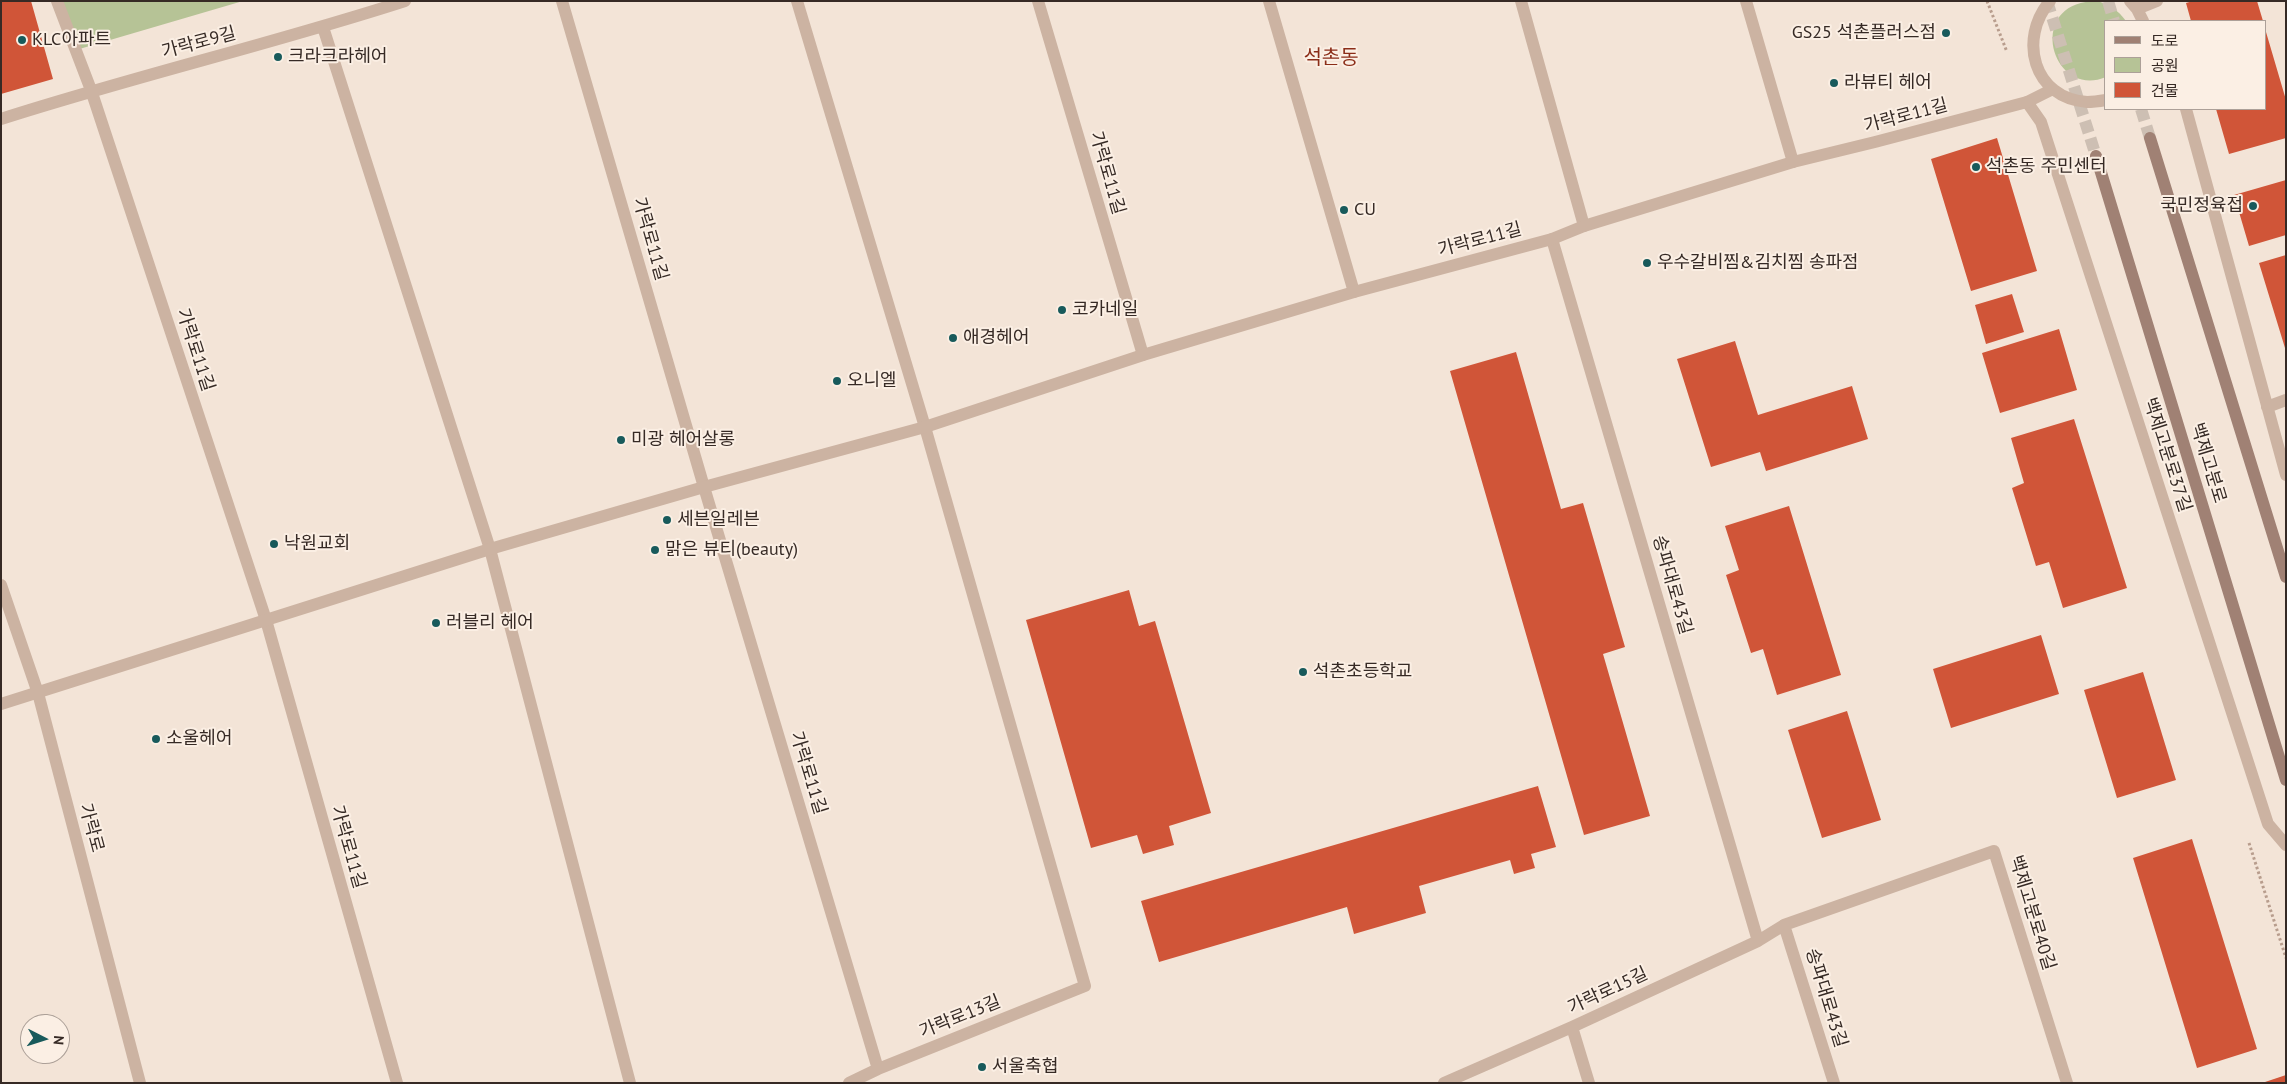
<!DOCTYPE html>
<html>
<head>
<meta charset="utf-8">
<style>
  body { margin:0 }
  #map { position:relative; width:2287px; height:1084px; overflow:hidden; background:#f3e4d7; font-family:"PT Sans","Noto Sans KR",sans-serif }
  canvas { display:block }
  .frame { position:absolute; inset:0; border:2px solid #362a25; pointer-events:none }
  .legend { position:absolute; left:2104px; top:20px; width:162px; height:90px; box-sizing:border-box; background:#fbefe4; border:1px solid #aca098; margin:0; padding:6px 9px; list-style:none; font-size:15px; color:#362a25 }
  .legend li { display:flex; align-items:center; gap:10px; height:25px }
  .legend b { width:25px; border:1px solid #aca098 }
  .north { position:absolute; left:20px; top:1014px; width:50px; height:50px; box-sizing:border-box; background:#fbefe4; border:1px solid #aca098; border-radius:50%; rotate:95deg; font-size:14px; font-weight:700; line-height:20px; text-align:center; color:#362a25 }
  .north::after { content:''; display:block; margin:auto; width:18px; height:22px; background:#185a5b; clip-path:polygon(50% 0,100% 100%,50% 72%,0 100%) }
</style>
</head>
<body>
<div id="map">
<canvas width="2287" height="1084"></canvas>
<div class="frame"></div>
<ul class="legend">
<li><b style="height:6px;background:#a08174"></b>도로</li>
<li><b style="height:14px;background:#b6c396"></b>공원</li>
<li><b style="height:14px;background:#d05538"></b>건물</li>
</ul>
<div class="north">N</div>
</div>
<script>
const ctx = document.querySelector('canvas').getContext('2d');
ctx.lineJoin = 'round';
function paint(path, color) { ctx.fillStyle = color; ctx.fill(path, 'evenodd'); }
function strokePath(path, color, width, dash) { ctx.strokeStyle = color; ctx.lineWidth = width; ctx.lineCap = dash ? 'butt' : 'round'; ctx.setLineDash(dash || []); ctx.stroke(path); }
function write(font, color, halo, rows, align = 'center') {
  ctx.font = font + ' "PT Sans","Noto Sans KR",sans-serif'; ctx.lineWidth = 4; ctx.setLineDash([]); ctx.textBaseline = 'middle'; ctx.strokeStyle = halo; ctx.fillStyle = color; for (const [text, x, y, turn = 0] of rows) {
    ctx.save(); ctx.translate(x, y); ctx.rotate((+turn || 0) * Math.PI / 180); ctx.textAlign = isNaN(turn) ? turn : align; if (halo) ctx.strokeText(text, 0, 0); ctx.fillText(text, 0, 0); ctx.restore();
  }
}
const green = new Path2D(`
  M 61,1 L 243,1 L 76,50 Z
  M 2097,1 C 2110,5 2118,10 2126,21 L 2106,21 L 2106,77 C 2051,100 2024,1 2097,1 Z`);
const building = new Path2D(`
  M 1,1 L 31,1 L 53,79 L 1,94 Z
  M 2193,1 L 2257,1 L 2263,21 L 2191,21 L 2186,3 Z
  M 2266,32 L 2286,100 L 2286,138 L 2229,154 L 2216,109 L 2266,109 Z
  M 1997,138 L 2037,271 L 1971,291 L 1931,159 Z
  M 2286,180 L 2286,235 L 2249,246 L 2234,195 Z
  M 2286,255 L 2286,348 L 2285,348 L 2259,263 Z
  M 2012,294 L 2024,332 L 1986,344 L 1975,305 Z
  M 2059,329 L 2077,390 L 2000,413 L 1982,353 Z
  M 1735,341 L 1758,415 L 1852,386 L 1868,439 L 1766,471 L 1760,452 L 1711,467 L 1677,359 Z
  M 1516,352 L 1561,509 L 1583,503 L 1625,647 L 1603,654 L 1650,816 L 1584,835 L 1450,371 Z
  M 2074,419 L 2127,588 L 2063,608 L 2049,562 L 2036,566 L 2012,488 L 2024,483 L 2011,438 Z
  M 1789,506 L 1841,675 L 1777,695 L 1763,649 L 1751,653 L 1726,575 L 1739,570 L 1725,526 Z
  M 1129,590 L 1139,626 L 1155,621 L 1211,813 L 1169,826 L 1174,845 L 1143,854 L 1137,835 L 1091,848 L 1026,620 Z
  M 2041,635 L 2059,694 L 1951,728 L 1933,669 Z
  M 2143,672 L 2176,780 L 2117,798 L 2084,690 Z
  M 1847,711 L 1881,820 L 1822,838 L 1788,730 Z
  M 1538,786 L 1556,847 L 1531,854 L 1535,868 L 1514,874 L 1510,860 L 1419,886 L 1426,913 L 1354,934 L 1347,907 L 1159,962 L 1141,901 Z
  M 2192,839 L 2257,1049 L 2197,1068 L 2133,858 Z
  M 2286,1075 L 2286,1083 L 2265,1083 L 2265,1082 Z`);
const secondaryTunnel = new Path2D(`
  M 2047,1 L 2096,156
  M 2108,1 L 2114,21
  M 2141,109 L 2150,138`);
const path = new Path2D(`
  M 1987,1 L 2007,52
  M 2249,843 L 2286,958`);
const minor = new Path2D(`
  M 57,1 L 91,90 L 266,620 L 397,1083
  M 562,1 L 704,487 L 878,1069
  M 797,1 L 925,427 L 1085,986 L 878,1069 L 849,1083
  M 1038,1 L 1143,355
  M 1269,1 L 1354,292
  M 1521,1 L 1584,226
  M 1746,1 L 1793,162
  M 2050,1 C 2018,39 2033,98 2087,102 C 2093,102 2100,101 2106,100
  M 2130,1 L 2137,9 L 2143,21
  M 2137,9 L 2157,1
  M 323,27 L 490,549 L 630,1083
  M 2053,89 L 2027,102 L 2041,122 L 2268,824 L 2286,845
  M 2186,109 L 2286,475
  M 1,119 C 135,76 272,44 405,1
  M 1552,239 L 1758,941
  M 2267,407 L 2286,400
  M 1784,925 L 1834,1083
  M 1572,1027 L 1589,1083
  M 1444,1083 L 1572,1027 L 1758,941 L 1784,925 L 1994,851 L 2067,1083`);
const tertiary = new Path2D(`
  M 1,585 L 38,693 L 140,1083
  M 1,704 L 490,549 L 704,487 L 925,427 L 1143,355 L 1354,292 L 1552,239 L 1584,226 L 1793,162 L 1875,142 L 2027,102`);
const secondary = new Path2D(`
  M 2150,138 L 2286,577
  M 2096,156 L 2286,780`);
const markers = [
  [1946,33,5,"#185a5b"],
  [22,40,5,"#185a5b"],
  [278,57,5,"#185a5b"],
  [1834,83,5,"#185a5b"],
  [1976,167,5,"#185a5b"],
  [2253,206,5,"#185a5b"],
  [1344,210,5,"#185a5b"],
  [1647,263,5,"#185a5b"],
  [1062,310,5,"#185a5b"],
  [953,338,5,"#185a5b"],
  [837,381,5,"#185a5b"],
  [621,440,5,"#185a5b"],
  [667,520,5,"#185a5b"],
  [274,544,5,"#185a5b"],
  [655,550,5,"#185a5b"],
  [436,623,5,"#185a5b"],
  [1303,672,5,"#185a5b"],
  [156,739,5,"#185a5b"],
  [982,1067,5,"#185a5b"]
];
const poiNames = [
  ["GS25 석촌플러스점",1936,33,"right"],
  ["KLC아파트",32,40],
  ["크라크라헤어",288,57],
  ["라뷰티 헤어",1844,83],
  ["석촌동 주민센터",1986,167],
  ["국민정육접",2243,206,"right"],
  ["CU",1354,210],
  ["우수갈비찜&김치찜 송파점",1657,263],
  ["코카네일",1072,310],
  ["애경헤어",963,338],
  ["오니엘",847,381],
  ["미광 헤어살롱",631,440],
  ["세븐일레븐",677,520],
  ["낙원교회",284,544],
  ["맑은 뷰티(beauty)",665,550],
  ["러블리 헤어",446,623],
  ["석촌초등학교",1313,672],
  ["소울헤어",166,739],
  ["서울축협",992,1067]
];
const streetNames = [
  ["가락로9길",199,43,-15],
  ["가락로11길",1906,116,-15],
  ["가락로11길",1107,173,74],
  ["가락로11길",650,239,74],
  ["가락로11길",1480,240,-15],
  ["가락로11길",195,350,72],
  ["백제고분로37길",2167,455,72],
  ["백제고분로",2208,463,73],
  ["송파대로43길",1672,585,74],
  ["가락로11길",808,773,73],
  ["가락로",91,828,75],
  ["가락로11길",348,847,74],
  ["백제고분로40길",2032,913,73],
  ["가락로15길",1608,991,-25],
  ["송파대로43길",1826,998,73],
  ["가락로13길",960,1017,-22]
];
const quarterNames = [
  ["석촌동",1331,58]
];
paint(green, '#b6c396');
paint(building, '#d05538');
strokePath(secondaryTunnel, '#cdbfb3', 12, [12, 6]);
strokePath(path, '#b89d8d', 3, [2.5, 2.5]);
strokePath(minor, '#ccb3a2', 12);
strokePath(tertiary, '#ccb3a2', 12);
strokePath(secondary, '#a08174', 12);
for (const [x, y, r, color] of markers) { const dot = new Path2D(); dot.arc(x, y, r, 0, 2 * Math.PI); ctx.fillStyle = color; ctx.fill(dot); strokePath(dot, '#fbefe4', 2); }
write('18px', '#362a25', '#fbefe4', poiNames, 'left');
write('18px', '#362a25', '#fbefe4', streetNames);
write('20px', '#8b2d18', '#fbefe4', quarterNames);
</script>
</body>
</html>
